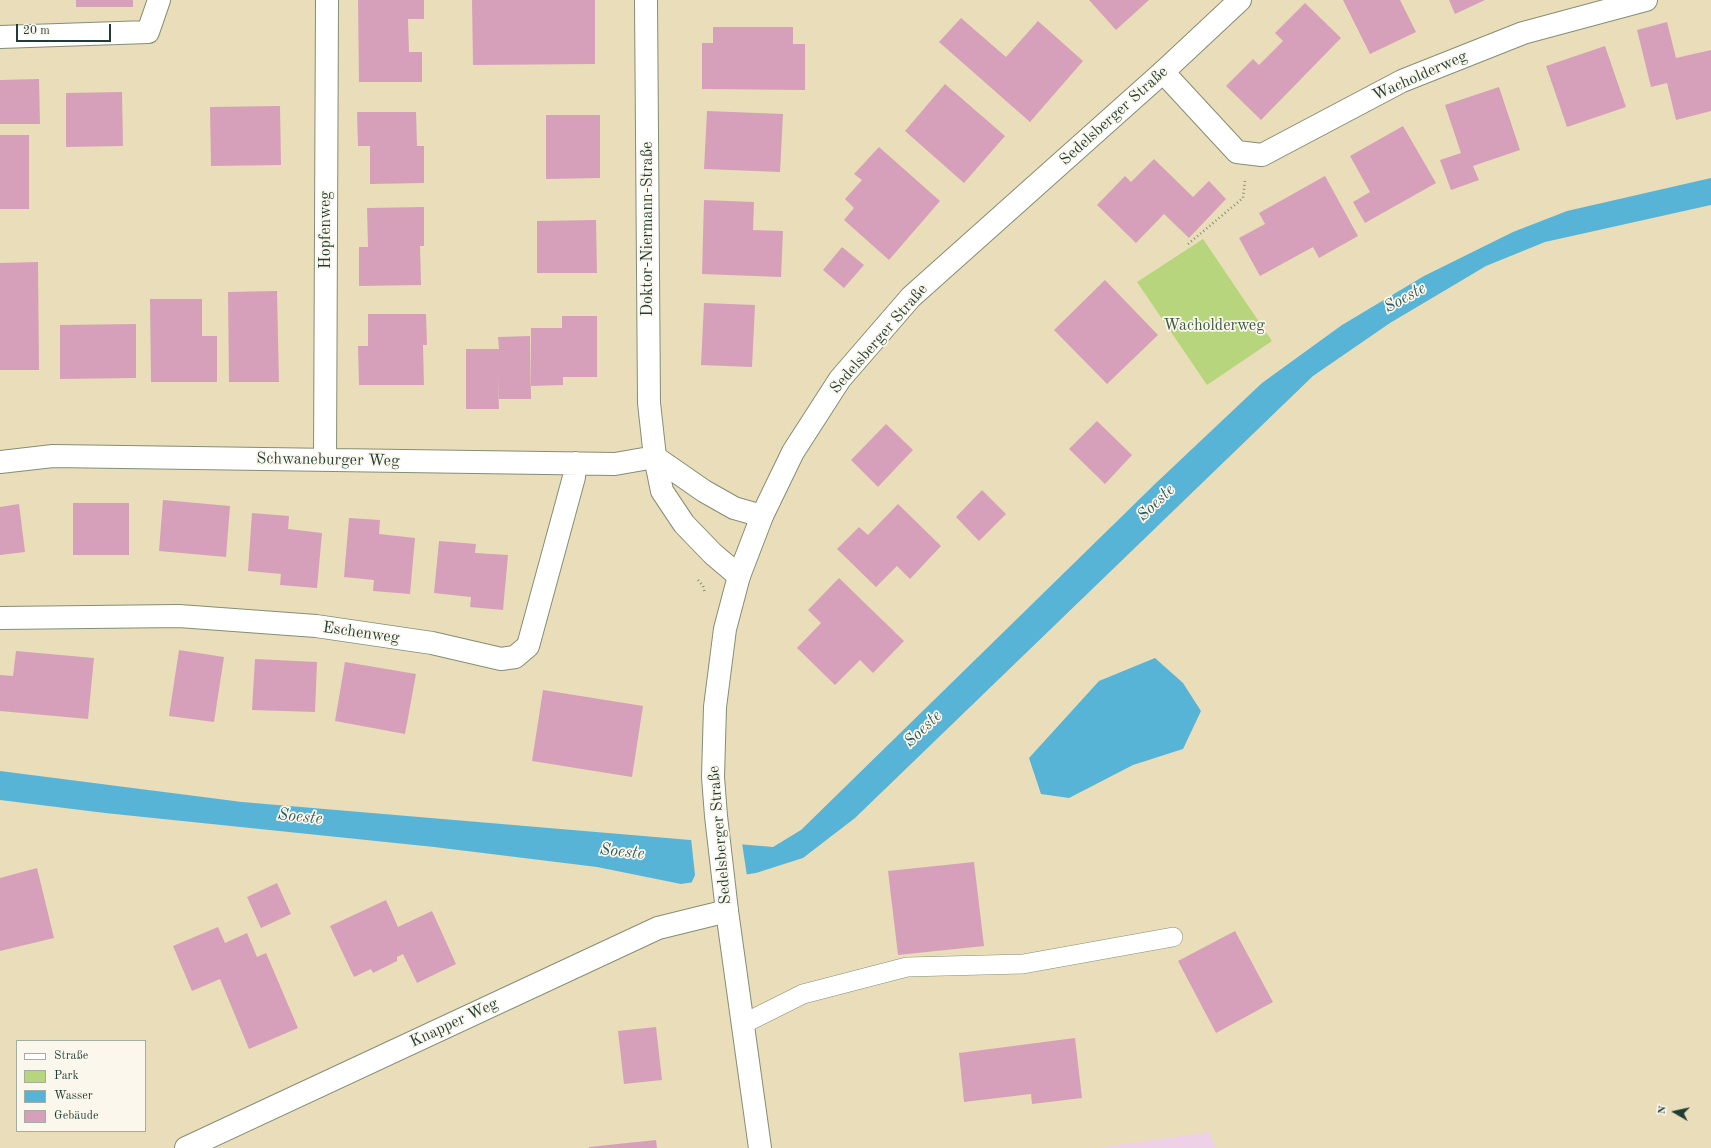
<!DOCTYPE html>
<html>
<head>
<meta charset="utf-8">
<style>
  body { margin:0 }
  #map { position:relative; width:1711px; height:1148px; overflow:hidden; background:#e9deb9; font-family:"Old Standard TT",serif }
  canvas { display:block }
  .legend { position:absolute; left:16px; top:1040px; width:130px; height:92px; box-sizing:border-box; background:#fbf7ec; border:1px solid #a3ada2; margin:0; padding:5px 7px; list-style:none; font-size:12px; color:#1f3d34 }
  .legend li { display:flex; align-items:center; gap:8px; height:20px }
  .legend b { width:20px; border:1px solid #a3ada2 }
  .north { position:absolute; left:1655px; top:1092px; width:40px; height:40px; -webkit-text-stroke:3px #fbf7ec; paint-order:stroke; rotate:279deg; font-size:11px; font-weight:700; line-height:16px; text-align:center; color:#1f3d34 }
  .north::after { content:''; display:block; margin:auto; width:14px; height:18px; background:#1f3d34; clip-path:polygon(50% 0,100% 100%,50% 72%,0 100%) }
  .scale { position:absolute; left:16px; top:24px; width:95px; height:18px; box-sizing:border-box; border:2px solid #1f3d34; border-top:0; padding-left:5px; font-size:12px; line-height:14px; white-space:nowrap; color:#1f3d34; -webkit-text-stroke:3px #fbf7ec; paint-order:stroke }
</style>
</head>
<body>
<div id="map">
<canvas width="1711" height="1148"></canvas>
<ul class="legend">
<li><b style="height:5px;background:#fff"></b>Straße</li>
<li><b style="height:11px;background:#b7d57c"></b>Park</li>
<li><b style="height:11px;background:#58b4d6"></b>Wasser</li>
<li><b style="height:11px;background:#d6a0ba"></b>Gebäude</li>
</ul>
<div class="north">N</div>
<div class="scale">20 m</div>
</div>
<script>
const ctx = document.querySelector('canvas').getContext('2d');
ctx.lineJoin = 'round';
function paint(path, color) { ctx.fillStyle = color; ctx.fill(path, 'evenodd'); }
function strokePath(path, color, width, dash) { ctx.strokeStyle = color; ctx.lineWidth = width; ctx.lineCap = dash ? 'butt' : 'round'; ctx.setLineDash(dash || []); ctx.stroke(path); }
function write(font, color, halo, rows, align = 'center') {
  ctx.font = font + ' "Old Standard TT",serif'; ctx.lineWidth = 3.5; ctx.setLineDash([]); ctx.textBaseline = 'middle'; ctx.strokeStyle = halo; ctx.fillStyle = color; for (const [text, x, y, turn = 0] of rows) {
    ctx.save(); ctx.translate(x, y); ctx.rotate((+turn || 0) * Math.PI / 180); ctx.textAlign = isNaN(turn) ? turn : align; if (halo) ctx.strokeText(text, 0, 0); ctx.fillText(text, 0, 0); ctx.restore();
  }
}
const built = new Path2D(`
  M 1209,1132 L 1216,1148 L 1097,1148 Z`);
const green = new Path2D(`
  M 1203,239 L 1272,341 L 1207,385 L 1137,282 Z`);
const water = new Path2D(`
  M 1711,178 L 1711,205 L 1545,242 L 1486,266 L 1390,323 L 1313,376 L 855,818 L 803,858 L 756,873 L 681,884 L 597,867 L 434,847 L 105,813 L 0,800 L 0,771 L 242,802 L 773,847 L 801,830 L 1156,483 L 1262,383 L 1342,325 L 1424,276 L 1513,232 L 1567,211 Z
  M 1155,658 L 1183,683 L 1201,711 L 1183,749 L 1133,765 L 1069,798 L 1041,794 L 1029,758 L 1099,681 Z`);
const pier = new Path2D(`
  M 691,838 L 742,843 L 747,876 L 691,884 L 695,875 Z`);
const building = new Path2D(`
  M 76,0 L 133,0 L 133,7 L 76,7 Z
  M 358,0 L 424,0 L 424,19 L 408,19 L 409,52 L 422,52 L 422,82 L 359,82 Z
  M 472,0 L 595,0 L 595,64 L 473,65 Z
  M 1089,0 L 1149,0 L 1116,30 Z
  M 1343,0 L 1400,0 L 1416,32 L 1370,54 Z
  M 1449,0 L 1485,0 L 1455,14 Z
  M 1305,3 L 1341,38 L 1261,120 L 1226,86 L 1253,59 L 1259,65 L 1283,41 L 1275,33 Z
  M 961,18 L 1006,57 L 1038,21 L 1083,61 L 1030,122 L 939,42 Z
  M 1667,22 L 1676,58 L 1711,50 L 1711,111 L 1676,120 L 1667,83 L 1651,87 L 1637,30 Z
  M 713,27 L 793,27 L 793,44 L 805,44 L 805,90 L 702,89 L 702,43 L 713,43 Z
  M 1605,46 L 1626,107 L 1567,127 L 1546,66 Z
  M 39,79 L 40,124 L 0,124 L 0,80 Z
  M 945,84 L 1005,136 L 964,183 L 905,131 Z
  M 1499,87 L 1520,150 L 1473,166 L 1479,180 L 1451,190 L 1440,160 L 1461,153 L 1445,105 Z
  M 122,92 L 123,146 L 66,147 L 66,93 Z
  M 280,106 L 281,165 L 211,166 L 210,107 Z
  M 707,111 L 783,114 L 780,172 L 704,169 Z
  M 357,112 L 416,112 L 417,146 L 424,146 L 424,183 L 370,184 L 370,146 L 358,146 Z
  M 546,115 L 600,115 L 600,178 L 546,179 Z
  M 1403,126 L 1436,183 L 1365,223 L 1353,202 L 1370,192 L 1350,156 Z
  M 0,135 L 29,135 L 29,209 L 0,209 Z
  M 879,147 L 940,201 L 889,260 L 844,220 L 854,208 L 845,199 L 862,180 L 854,174 Z
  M 1154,159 L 1193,197 L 1209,181 L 1226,199 L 1189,238 L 1164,214 L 1136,243 L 1097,205 L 1125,176 L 1131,182 Z
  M 1325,176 L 1358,236 L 1319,258 L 1313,247 L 1260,276 L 1239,238 L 1265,224 L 1259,213 Z
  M 704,200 L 754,202 L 753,230 L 783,231 L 781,277 L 702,274 Z
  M 424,207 L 424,246 L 420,246 L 421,285 L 359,286 L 359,247 L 368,247 L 367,208 Z
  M 596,220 L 597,273 L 537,273 L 537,221 Z
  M 842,247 L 864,265 L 844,288 L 823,270 Z
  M 38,262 L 39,370 L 0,370 L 0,263 Z
  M 1105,280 L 1158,335 L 1107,384 L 1054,330 Z
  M 277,291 L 279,382 L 229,382 L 228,292 Z
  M 150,299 L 202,299 L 202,336 L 217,336 L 217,382 L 151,382 Z
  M 704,303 L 755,305 L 752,367 L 701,365 Z
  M 368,314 L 426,314 L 427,345 L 423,345 L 424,385 L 359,385 L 358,346 L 368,346 Z
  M 562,316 L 597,316 L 597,377 L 563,377 L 563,385 L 531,386 L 531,328 L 562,328 Z
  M 136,324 L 136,378 L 60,379 L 60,325 Z
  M 530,336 L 531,399 L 499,399 L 498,376 L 499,409 L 466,409 L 466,349 L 499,349 L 498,337 Z
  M 1097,421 L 1132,455 L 1105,484 L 1069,449 Z
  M 886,424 L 913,450 L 878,487 L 851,460 Z
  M 982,490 L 1006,514 L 979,541 L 956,517 Z
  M 163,500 L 230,506 L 226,557 L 159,551 Z
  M 73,503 L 129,503 L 129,555 L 73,555 Z
  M 19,504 L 25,552 L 0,555 L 0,507 Z
  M 898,504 L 941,546 L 910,579 L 897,566 L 876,587 L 837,549 L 859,527 L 868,535 Z
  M 252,513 L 289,516 L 288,529 L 322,533 L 317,588 L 280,585 L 281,574 L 248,571 Z
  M 349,518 L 380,520 L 379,534 L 415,538 L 410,594 L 373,591 L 374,580 L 344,577 Z
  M 439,541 L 476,544 L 475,553 L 508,555 L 503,610 L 470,607 L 471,597 L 434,593 Z
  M 839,578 L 904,641 L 873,673 L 860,660 L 835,685 L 797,648 L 821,623 L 808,610 Z
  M 179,650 L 224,657 L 214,722 L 169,716 Z
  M 16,651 L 94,658 L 88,719 L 0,711 L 0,675 L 13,676 Z
  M 255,659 L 317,662 L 315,712 L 252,710 Z
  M 345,662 L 416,674 L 405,734 L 335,721 Z
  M 543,690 L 643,706 L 632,777 L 532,761 Z
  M 974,862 L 984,946 L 898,955 L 888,871 Z
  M 37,868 L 54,938 L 0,951 L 0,878 Z
  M 277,883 L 291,914 L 261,928 L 247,897 Z
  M 386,900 L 398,927 L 432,911 L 456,964 L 417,983 L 403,954 L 397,957 L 397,961 L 373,973 L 371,969 L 354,977 L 330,926 Z
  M 218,927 L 225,943 L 247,933 L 257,957 L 266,953 L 298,1028 L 249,1049 L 220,979 L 192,991 L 173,946 Z
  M 1235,931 L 1273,1002 L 1216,1033 L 1178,961 Z
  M 656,1027 L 662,1080 L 624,1084 L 618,1031 Z
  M 1075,1038 L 1082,1098 L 1032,1104 L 1031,1094 L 964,1102 L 959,1053 Z
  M 656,1140 L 657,1148 L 589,1148 L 589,1147 Z`);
const path = new Path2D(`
  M 1188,244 L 1243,198 L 1245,181
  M 698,580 L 703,586 L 705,593`);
const service = new Path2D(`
  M 743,1024 L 803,994 L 907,967 L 1023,964 L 1173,937`);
const minor = new Path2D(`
  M 646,0 L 649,403 L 655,457 L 662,491 L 684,524 L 713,554 L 739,576
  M 0,37 L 148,32 L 159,0
  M 1163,72 L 1237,152 L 1262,155 L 1402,81 L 1523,33 L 1646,0
  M 655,457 L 704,491 L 734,508 L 762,516
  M 325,460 L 327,0
  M 0,462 L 53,456 L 615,464 L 655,457
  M 0,618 L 179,616 L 316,626 L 432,643 L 501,659 L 515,657 L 528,646 L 574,477 L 575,463
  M 186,1148 L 658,928 L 727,911`);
const tertiary = new Path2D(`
  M 760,1148 L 727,911 L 716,816 L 713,777 L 715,707 L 725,629 L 739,576 L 762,516 L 793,452 L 840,379 L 911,297 L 1163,72 L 1240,0`);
const streetNames = [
  ["Wacholderweg",1420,76,-24],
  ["Sedelsberger Straße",1114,116,-42],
  ["Doktor-Niermann-Straße",648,229,-90],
  ["Hopfenweg",326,230,-90],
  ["Sedelsberger Straße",879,339,-49],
  ["Schwaneburger Weg",328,460,1],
  ["Eschenweg",361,633,8],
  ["Sedelsberger Straße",720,835,-95],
  ["Knapper Weg",454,1023,-25]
];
const parkNames = [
  ["Wacholderweg",1214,326]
];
const waterNames = [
  ["Soeste",1405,298,-29],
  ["Soeste",1156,503,-44],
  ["Soeste",923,729,-44],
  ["Soeste",300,817,6],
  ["Soeste",622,852,6]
];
paint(built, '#eed0e7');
paint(green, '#b7d57c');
paint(water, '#58b4d6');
paint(pier, '#e9deb9');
paint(building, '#d6a0ba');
strokePath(service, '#848e76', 20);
strokePath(minor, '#848e76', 24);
strokePath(tertiary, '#848e76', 24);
strokePath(path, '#848e76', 2.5, [1, 3]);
strokePath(service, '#fff', 19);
strokePath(minor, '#fff', 22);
strokePath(tertiary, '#fff', 22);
write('16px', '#1f3d34', '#fbf7ec', streetNames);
write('16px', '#3d5b42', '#fbf7ec', parkNames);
write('italic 17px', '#2d5b5c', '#fbf7ec', waterNames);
</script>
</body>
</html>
